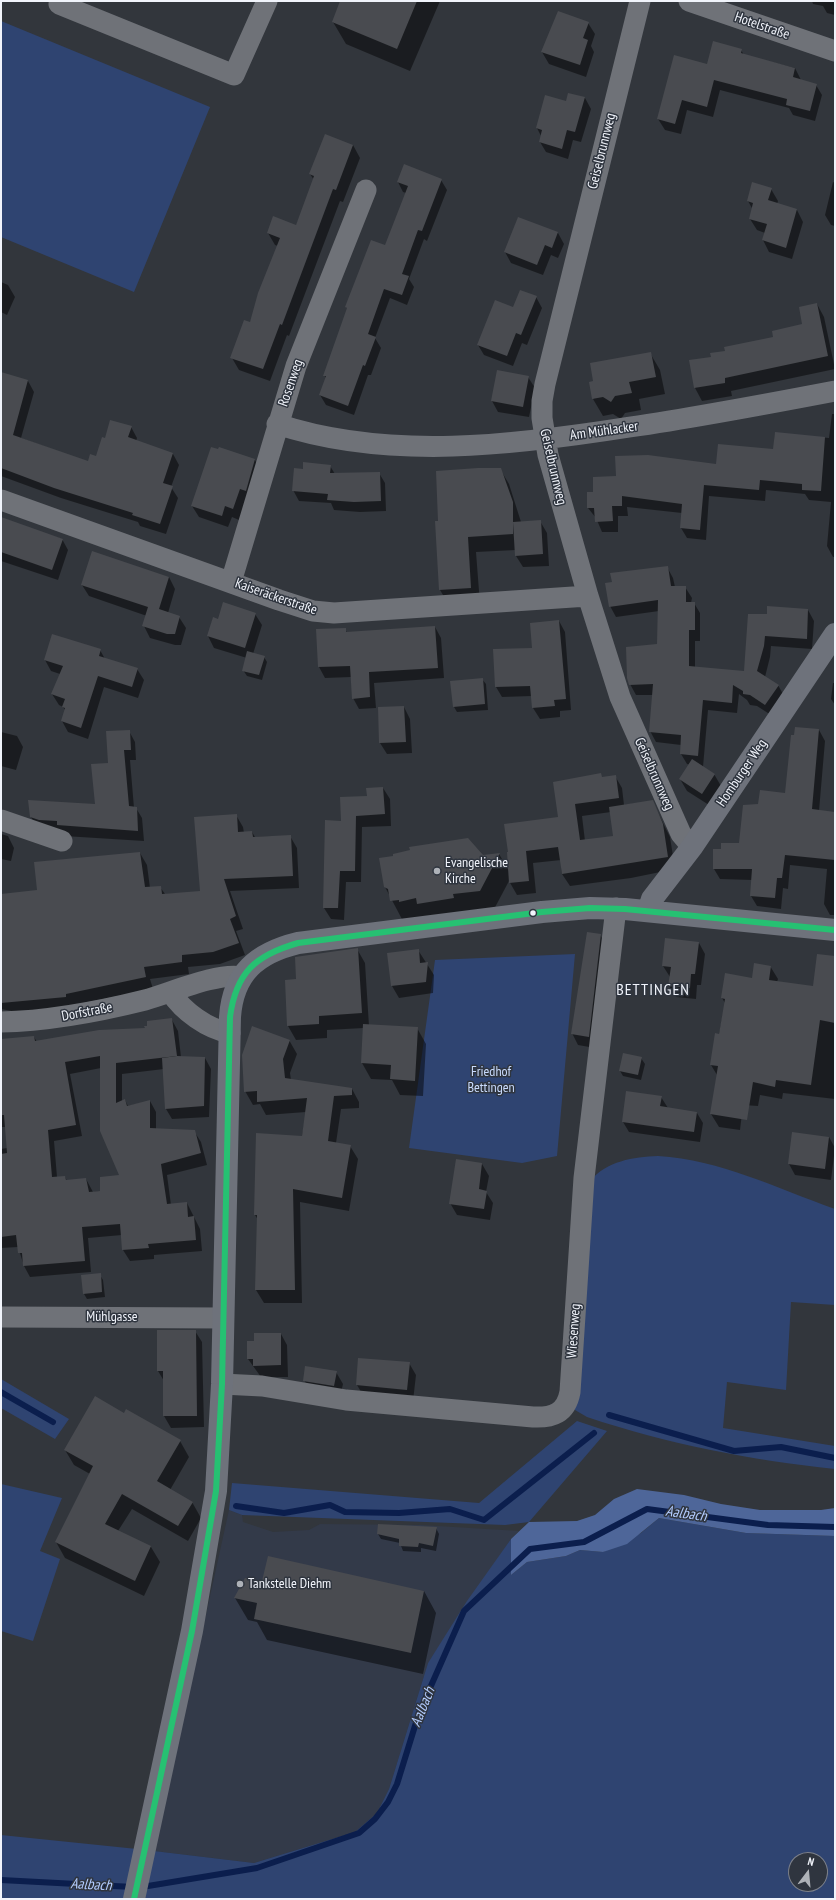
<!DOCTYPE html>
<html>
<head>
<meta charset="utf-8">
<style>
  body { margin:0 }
  #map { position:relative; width:836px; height:1900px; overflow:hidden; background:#32363c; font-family:"PT Sans Narrow",sans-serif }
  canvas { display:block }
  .frame { position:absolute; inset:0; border:2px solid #f1f4fb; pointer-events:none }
  .north { position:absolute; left:788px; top:1852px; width:40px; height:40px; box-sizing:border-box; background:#2f353f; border:1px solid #7d818a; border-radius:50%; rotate:16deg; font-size:11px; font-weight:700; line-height:16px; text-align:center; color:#f1f4fb }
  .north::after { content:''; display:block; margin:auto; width:14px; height:18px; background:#aeb2b8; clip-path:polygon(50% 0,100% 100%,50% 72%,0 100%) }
</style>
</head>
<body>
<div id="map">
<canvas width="836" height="1900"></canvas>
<div class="frame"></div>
<div class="north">N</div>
</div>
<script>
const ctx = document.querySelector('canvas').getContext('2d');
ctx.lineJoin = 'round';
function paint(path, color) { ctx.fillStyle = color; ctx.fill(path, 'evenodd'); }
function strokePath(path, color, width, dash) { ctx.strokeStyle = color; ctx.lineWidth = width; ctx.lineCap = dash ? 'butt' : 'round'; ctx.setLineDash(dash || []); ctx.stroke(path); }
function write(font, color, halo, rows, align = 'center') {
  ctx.font = font + ' "PT Sans Narrow",sans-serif'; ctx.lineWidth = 3; ctx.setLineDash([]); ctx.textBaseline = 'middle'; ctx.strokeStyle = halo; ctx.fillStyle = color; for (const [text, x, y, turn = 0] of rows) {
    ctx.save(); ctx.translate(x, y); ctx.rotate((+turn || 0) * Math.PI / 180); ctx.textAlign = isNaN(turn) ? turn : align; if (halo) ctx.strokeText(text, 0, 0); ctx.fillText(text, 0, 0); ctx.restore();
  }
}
const built = new Path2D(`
  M 229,1510 L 242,1515 L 243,1522 L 273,1532 L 309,1530 L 320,1524 L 421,1525 L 519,1531 L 511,1539 L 428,1663 L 389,1789 L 377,1813 L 355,1832 L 254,1863 L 154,1851 Z`);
const green = new Path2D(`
  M 1,21 L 210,107 L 134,292 L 1,237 Z
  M 575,954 L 557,1156 L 522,1163 L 409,1148 L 435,960 Z
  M 658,1156 C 721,1160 776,1188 835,1209 L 835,1305 L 791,1302 L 786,1390 L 727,1382 L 723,1428 L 835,1446 L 835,1469 C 751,1460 667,1444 587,1417 L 575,1410 L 573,1404 L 590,1181 C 607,1161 633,1157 658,1156 Z
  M 1,1379 L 69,1419 L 55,1439 L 1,1408 Z
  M 577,1421 L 607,1431 L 529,1522 L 505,1525 L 242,1515 L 229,1510 L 232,1483 L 479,1503 Z
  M 1,1484 L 62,1498 L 40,1551 L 60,1559 L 33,1641 L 1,1631 Z
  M 659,1518 L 746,1533 L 835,1536 L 835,1899 L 142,1899 L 154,1851 L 254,1863 L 355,1832 L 377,1813 L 389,1789 L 428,1663 L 467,1601 L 511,1539 L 511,1575 L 527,1562 L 566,1556 L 580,1550 L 603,1552 L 641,1533 ZM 796,1860 L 820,1860 L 820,1884 L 796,1884 Z
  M 1,1835 L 137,1849 L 126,1899 L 1,1899 Z`);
const forest = new Path2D(`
  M 637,1489 L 684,1495 L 721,1504 L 760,1510 L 821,1510 L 835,1508 L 835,1536 L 746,1533 L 659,1518 L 627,1544 L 603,1552 L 580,1550 L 566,1556 L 527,1562 L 511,1575 L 511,1539 L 529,1522 L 577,1521 L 595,1515 L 614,1499 Z`);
const shadow = new Path2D(`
  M 341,1 L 440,1 L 410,71 L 346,44 L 333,22 Z
  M 812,1 L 835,1 L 835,15 L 827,13 L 823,6 L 813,4 Z
  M 588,23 L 595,34 L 591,46 L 594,52 L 586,77 L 549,64 L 542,52 Z
  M 741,50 L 744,55 L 795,68 L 801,80 L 816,85 L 822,95 L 815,121 L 793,115 L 789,108 L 720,90 L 713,117 L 687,110 L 681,134 L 665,130 L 658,119 L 708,65 Z
  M 569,94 L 585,98 L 591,109 L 581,142 L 573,140 L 568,159 L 546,152 L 540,142 L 541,136 L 537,128 L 567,102 Z
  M 353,145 L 360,158 L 343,202 L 340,201 L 289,336 L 287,335 L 270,381 L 239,370 L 232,358 L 250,323 L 278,246 L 275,245 L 268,233 L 296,226 L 314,180 L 310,174 Z
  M 441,180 L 447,190 L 427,241 L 424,239 L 409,279 L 414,287 L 407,305 L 390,298 L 375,338 L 381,348 L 371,375 L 368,375 L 354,415 L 326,405 L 320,395 L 326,378 L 324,375 L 348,309 L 346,307 L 386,246 L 406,193 L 403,192 L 398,182 Z
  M 833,182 L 835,183 L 835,226 L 831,225 L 825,215 Z
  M 771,189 L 778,201 L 777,204 L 797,210 L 803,222 L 792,259 L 769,252 L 763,240 L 765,233 L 757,230 L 750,219 L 753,210 L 748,201 Z
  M 518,218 L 558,233 L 564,244 L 558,258 L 551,255 L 543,275 L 511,263 L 505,252 Z
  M 1,282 L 8,285 L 15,297 L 7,315 L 1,312 Z
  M 536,297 L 542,308 L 527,345 L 522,343 L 513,366 L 484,355 L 478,345 L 514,308 Z
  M 817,304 L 824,317 L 835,369 L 731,391 L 732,396 L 702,401 L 695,388 L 712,357 L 726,351 L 774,338 L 804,325 Z
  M 650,353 L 660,370 L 665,394 L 639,399 L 641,410 L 625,413 L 621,419 L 613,414 L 603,416 L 593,399 Z
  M 498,371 L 528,377 L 535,388 L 529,417 L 498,412 L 492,401 Z
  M 1,373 L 28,381 L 34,392 L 21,438 L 88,462 L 97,457 L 105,439 L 131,427 L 137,438 L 136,441 L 173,454 L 179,465 L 171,487 L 178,498 L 166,534 L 140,526 L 138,522 L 61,498 L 1,476 Z
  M 832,414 L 835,414 L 835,557 L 833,557 L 827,546 L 831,502 L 809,500 L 805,494 L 766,490 L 765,501 L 709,496 L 706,540 L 687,538 L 681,528 L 682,513 L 627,507 L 628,516 L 618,516 L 618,532 L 602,532 L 596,518 L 588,508 L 594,493 L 617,477 L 717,466 L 774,450 L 775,433 L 829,438 Z
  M 219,449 L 255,460 L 261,471 L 239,520 L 232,517 L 228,527 L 199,517 L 192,506 Z
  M 330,466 L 335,474 L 379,473 L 385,483 L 386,511 L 360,512 L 334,510 L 331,503 L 299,501 L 293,490 L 303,470 Z
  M 500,469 L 509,484 L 521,522 L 540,521 L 547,533 L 549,566 L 523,567 L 516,556 L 516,550 L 476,552 L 480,604 L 449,605 L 440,590 Z
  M 1,519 L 62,539 L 68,550 L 58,580 L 1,561 Z
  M 667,567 L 673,578 L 675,587 L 685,587 L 692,598 L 691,603 L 694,603 L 700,613 L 700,641 L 695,641 L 695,668 L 745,672 L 768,615 L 808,610 L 814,621 L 812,649 L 771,646 L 770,657 L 765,677 L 778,685 L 784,696 L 771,715 L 757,706 L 750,705 L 747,700 L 739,694 L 737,713 L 708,710 L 703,767 L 714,774 L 721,786 L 709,805 L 687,791 L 680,779 L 690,765 L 687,764 L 681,754 L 681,745 L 656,742 L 650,731 L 653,695 L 636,695 L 630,684 L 658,645 L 659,611 L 616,617 L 610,606 L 613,583 Z
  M 169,577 L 175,589 L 168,613 L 179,617 L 186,628 L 181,645 L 175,645 L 150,638 L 144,626 L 147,616 L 89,596 L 82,585 Z
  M 255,614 L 262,625 L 253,654 L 264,657 L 267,662 L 262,680 L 247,676 L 243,670 L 247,658 L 214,648 L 208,636 L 213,618 L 219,620 Z
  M 559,621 L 565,632 L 571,710 L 560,711 L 560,717 L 540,719 L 533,708 L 532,696 L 502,697 L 496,687 Z
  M 435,627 L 441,638 L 444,678 L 374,683 L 376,708 L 359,709 L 353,698 L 351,677 L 325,678 L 319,667 L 317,630 L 345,629 L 347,633 Z
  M 100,650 L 105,659 L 137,669 L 144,680 L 138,698 L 104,687 L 88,739 L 68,732 L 62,721 L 65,710 L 63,707 L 59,705 L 52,694 L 60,674 L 51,671 L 45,660 Z
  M 482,679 L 486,684 L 488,710 L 457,712 L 454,707 Z
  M 833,683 L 835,683 L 835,705 L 831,699 Z
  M 404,707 L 410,719 L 412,753 L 387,754 L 380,743 Z
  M 819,730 L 825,741 L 819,811 L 835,813 L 835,915 L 830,915 L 824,904 L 827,869 L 790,865 L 788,889 L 783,888 L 781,909 L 757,906 L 751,896 L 752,880 L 720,879 L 714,869 L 722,850 L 740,844 L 759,805 L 786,794 Z
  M 129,731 L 135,742 L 136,760 L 130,760 L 134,808 L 136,808 L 142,818 L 144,841 L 64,836 L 37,828 L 31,817 L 96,805 L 109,764 Z
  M 1,732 L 17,736 L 23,747 L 16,770 L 1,766 Z
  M 615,776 L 622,788 L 624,805 L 652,801 L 670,837 L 675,869 L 631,878 L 570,886 L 562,874 L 561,860 L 533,863 L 536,893 L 517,895 L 509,881 L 492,913 L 404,923 L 385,887 L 483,856 L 499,854 L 509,871 L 508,853 L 559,818 L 602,778 ZM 611,812 L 614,837 L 585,841 L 582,816 Z
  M 383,788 L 390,799 L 391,826 L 362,827 L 361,882 L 346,882 L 344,920 L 331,919 L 324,908 L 342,822 L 368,797 Z
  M 236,815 L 243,827 L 244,833 L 252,832 L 255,837 L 290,836 L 297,848 L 299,888 L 230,891 L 243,929 L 236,931 L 245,955 L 220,964 L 188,967 L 189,974 L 150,979 L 153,989 L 28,1014 L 1,1009 L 1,895 L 38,891 L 140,853 L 147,865 L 150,888 L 160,887 L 165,894 L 201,892 Z
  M 1,834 L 8,836 L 14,848 L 11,861 L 1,859 Z
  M 600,935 L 607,946 L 595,1048 L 578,1045 L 572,1033 Z
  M 699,943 L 705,954 L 701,985 L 697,985 L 696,999 L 676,997 L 669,986 L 670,977 L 663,966 Z
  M 357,949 L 365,963 L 369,1026 L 417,1028 L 426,1044 L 423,1096 L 400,1095 L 392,1080 L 371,1079 L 362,1063 L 364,1028 L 327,1030 L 327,1038 L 296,1040 L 288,1026 L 297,980 Z
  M 418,950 L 434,975 L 433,993 L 399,998 L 392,986 L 388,954 Z
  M 835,957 L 835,1099 L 783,1093 L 782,1099 L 760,1095 L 758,1106 L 743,1105 L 740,1130 L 719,1127 L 711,1114 L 717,1075 L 711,1065 L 719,1035 L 725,1003 L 722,998 L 770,966 L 778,979 L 777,982 L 814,987 Z
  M 172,1020 L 178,1031 L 181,1057 L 205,1058 L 211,1069 L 209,1117 L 172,1119 L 166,1109 L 164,1069 L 122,1074 L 122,1101 L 125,1100 L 128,1106 L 150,1101 L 156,1112 L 156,1129 L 194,1131 L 201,1142 L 207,1165 L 167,1175 L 171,1205 L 187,1203 L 200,1229 L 202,1251 L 154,1255 L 154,1259 L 130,1261 L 123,1250 L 122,1235 L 88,1238 L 91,1272 L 30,1277 L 24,1266 L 18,1247 L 1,1248 L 1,1149 L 7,1148 L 6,1127 L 1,1127 L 1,1073 L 34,1037 L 37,1042 L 146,1029 ZM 101,1068 L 120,1176 L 101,1191 L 93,1192 L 86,1179 L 67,1181 L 65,1177 L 57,1177 L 54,1141 L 82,1136 L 70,1074 Z
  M 289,1040 L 297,1054 L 290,1073 L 291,1080 L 352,1089 L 359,1102 L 359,1108 L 341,1109 L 336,1143 L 350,1146 L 358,1159 L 349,1211 L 300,1202 L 302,1303 L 264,1303 L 256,1290 L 258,1220 L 255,1215 L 302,1137 L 306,1112 L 266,1115 L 260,1104 L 253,1105 L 245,1091 Z
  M 641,1058 L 645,1064 L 641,1080 L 623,1076 L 620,1071 Z
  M 661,1097 L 668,1108 L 697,1113 L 703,1123 L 700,1142 L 629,1132 L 623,1122 Z
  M 829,1137 L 835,1148 L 831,1180 L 795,1175 L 789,1164 Z
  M 482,1164 L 489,1176 L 486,1192 L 493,1203 L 490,1220 L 457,1215 L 450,1203 Z
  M 100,1275 L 103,1280 L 105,1297 L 87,1299 L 84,1294 Z
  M 158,1331 L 195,1331 L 202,1342 L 204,1427 L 171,1428 L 164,1416 L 164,1381 L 158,1371 Z
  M 281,1334 L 287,1345 L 288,1377 L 261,1377 L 248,1359 L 248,1342 L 255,1342 Z
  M 359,1359 L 409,1363 L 416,1375 L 413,1401 L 364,1397 L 357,1385 Z
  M 336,1372 L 343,1384 L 340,1397 L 311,1392 L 304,1380 Z
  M 180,1441 L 189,1457 L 170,1490 L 192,1502 L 201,1518 L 188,1541 L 132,1509 L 118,1531 L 151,1547 L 160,1562 L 144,1596 L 65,1558 L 56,1542 L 90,1474 L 74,1465 L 65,1450 Z
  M 436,1528 L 439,1534 L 436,1551 L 421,1548 L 421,1552 L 403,1551 L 400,1543 L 381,1539 L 378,1534 Z
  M 263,1583 L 424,1591 L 436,1613 L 423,1674 L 267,1640 L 257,1622 L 248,1620 L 235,1598 Z`);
const stream = new Path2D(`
  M 1,1392 L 53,1422
  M 609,1415 L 734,1451 L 781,1447 L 835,1458
  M 236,1506 L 284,1513 L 330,1505 L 345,1512 L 399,1513 L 450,1509 L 484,1520 L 594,1433
  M 1,1880 L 133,1887
  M 142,1887 L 257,1868 L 359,1833 L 375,1819 L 388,1802 L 397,1784 L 419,1713 L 464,1611 L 530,1549 L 584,1542 L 647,1509 L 768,1525 L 835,1527`);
const building = new Path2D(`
  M 340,1 L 417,1 L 397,49 L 332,22 Z
  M 558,11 L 589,22 L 583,38 L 588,40 L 580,65 L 541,52 Z
  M 713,41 L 742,49 L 741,53 L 795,68 L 793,77 L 817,84 L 810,111 L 786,105 L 787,99 L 714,80 L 707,107 L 682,100 L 675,124 L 657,119 L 674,55 L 707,64 Z
  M 568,93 L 585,97 L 575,132 L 567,130 L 562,149 L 539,142 L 542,130 L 536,128 L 545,95 L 566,101 Z
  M 325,134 L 353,145 L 336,190 L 333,189 L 282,325 L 280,324 L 263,369 L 230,358 L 244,320 L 250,322 L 258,293 L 280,238 L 267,233 L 273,216 L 296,225 L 314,176 L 309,174 Z
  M 404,164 L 442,179 L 422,231 L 418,230 L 402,274 L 409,276 L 402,295 L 384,289 L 368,334 L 376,337 L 365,366 L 363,365 L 348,406 L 319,395 L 326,376 L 323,376 L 347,308 L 345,307 L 371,240 L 385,245 L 408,186 L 397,182 Z
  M 752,182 L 772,188 L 768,200 L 797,209 L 786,248 L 762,240 L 767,224 L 749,219 L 753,203 L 747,201 Z
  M 518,217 L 558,232 L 552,248 L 545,245 L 537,265 L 504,252 Z
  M 520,290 L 537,296 L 521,335 L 516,333 L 507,356 L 477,345 L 495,300 L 513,307 Z
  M 817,303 L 828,356 L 725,378 L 725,383 L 694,388 L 689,360 L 711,357 L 710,353 L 725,351 L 724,347 L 773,337 L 772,331 L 802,324 L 799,307 Z
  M 651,352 L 656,377 L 629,382 L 632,393 L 615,396 L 611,402 L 603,397 L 592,399 L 589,382 L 593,381 L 590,363 Z
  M 497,370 L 529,376 L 523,407 L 491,401 Z
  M 1,372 L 28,380 L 13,435 L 88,461 L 90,454 L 96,456 L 102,437 L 105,438 L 110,420 L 132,426 L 128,437 L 173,453 L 163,483 L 173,486 L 160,524 L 132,515 L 133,513 L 54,488 L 1,468 Z
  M 775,432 L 825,437 L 821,491 L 802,490 L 802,484 L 760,480 L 759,490 L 704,485 L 700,530 L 680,528 L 682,504 L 622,496 L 622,506 L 612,506 L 613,521 L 595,522 L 594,508 L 587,508 L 587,492 L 593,492 L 593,477 L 616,476 L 615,456 L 648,455 L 716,464 L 718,444 L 773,449 Z
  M 211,447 L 218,449 L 219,447 L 255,459 L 246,491 L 240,489 L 233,509 L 225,506 L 222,516 L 191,506 Z
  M 303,462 L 331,465 L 330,473 L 380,472 L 381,501 L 354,502 L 327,500 L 328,494 L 292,491 L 294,468 L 303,469 Z
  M 478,468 L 501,468 L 513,502 L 513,534 L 468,537 L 471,588 L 439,590 L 435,521 L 438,521 L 436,471 Z
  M 1,517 L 63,539 L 52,570 L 1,552 Z
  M 541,520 L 543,554 L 515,556 L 513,522 Z
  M 92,551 L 169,577 L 159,609 L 180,616 L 175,634 L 167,634 L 142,626 L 148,607 L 81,585 Z
  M 668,566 L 671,586 L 686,586 L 686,602 L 695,602 L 695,630 L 689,630 L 689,666 L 744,671 L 748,614 L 767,614 L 767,606 L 808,609 L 807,639 L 765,636 L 764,646 L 757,671 L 779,685 L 765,705 L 750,695 L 743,694 L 743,691 L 733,685 L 732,703 L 703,700 L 698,756 L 680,754 L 681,735 L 649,732 L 653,684 L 629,685 L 627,678 L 626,647 L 657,644 L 658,600 L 609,607 L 605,583 L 612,582 L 610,573 Z
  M 223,602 L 256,613 L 245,648 L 207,636 L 213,617 L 218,619 Z
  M 559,620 L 566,699 L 554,700 L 555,706 L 532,708 L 530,686 L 495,687 L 493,649 L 532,648 L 530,623 Z
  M 435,626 L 438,668 L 369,672 L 370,697 L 352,699 L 350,666 L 318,667 L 316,629 L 346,628 L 346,632 Z
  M 52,634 L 101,649 L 99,656 L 138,668 L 132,687 L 98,676 L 81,728 L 61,721 L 65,708 L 62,707 L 65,699 L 51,694 L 63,666 L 44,660 Z
  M 247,651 L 265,656 L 259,675 L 242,671 Z
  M 483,678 L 485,704 L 453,707 L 450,681 Z
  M 404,706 L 406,742 L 379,743 L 378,707 Z
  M 795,727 L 819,729 L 812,809 L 835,812 L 835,860 L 785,855 L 782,878 L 777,878 L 775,898 L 750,896 L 752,869 L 713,869 L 713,849 L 721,849 L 721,843 L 739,843 L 743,805 L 758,804 L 760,790 L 785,793 L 791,735 L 794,735 Z
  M 130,730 L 131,750 L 124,750 L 129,806 L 137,807 L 138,831 L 57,825 L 57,821 L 39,820 L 30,817 L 28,800 L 95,804 L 91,764 L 108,763 L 106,731 Z
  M 692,759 L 715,774 L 702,794 L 679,779 Z
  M 601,773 L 602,777 L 616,775 L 619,798 L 575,804 L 580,840 L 613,836 L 609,807 L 653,800 L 663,824 L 668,857 L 562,874 L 558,847 L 526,851 L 529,881 L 509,883 L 507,852 L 508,852 L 504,824 L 558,817 L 553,782 Z
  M 383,787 L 385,814 L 356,816 L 355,871 L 340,871 L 338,908 L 323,908 L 325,820 L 341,821 L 340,797 L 367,796 L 366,788 Z
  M 237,814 L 238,832 L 252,831 L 253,837 L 291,835 L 293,876 L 224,879 L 236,916 L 230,919 L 239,943 L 213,952 L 182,955 L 182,962 L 144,967 L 146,977 L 66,994 L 66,997 L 1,1003 L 1,894 L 37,890 L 34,862 L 140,852 L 145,887 L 161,886 L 162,894 L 200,891 L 194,817 Z
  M 468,838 L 483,855 L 500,853 L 480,891 L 453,894 L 454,898 L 417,904 L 416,898 L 399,902 L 399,900 L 390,901 L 388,889 L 384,887 L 379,858 L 393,856 L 393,854 L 410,850 L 409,847 Z
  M 587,932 L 601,934 L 589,1037 L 571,1034 Z
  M 665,938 L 699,942 L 695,974 L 691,974 L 690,988 L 668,986 L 671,967 L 662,966 Z
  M 358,948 L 362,1013 L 319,1016 L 319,1024 L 287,1026 L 285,980 L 296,979 L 295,957 Z
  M 419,949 L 420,963 L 428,962 L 426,982 L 391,986 L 387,953 Z
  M 817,954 L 835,956 L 835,1023 L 820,1020 L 811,1085 L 776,1080 L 775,1087 L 753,1082 L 747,1120 L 710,1114 L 718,1066 L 710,1065 L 715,1033 L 719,1034 L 725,999 L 721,998 L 725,973 L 752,978 L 754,963 L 771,966 L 769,980 L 813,986 Z
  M 172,1018 L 177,1056 L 116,1063 L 116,1103 L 125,1099 L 127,1106 L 150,1100 L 150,1128 L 195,1130 L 201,1153 L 161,1164 L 167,1204 L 187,1202 L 188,1217 L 194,1216 L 196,1240 L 148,1244 L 149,1248 L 122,1250 L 120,1224 L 82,1227 L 85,1261 L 23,1266 L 22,1253 L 18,1253 L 16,1235 L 1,1237 L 1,1154 L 7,1153 L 4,1115 L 1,1115 L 1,1039 L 34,1036 L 35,1041 L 99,1030 L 145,1028 L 144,1026 L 147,1026 L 147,1021 ZM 100,1056 L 100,1131 L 119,1175 L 100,1177 L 100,1191 L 89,1192 L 86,1178 L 66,1180 L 65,1176 L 52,1177 L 48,1130 L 76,1125 L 65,1062 Z
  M 363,1024 L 418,1027 L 415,1081 L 390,1079 L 391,1065 L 361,1063 Z
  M 252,1026 L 290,1040 L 283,1059 L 285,1078 L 352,1088 L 352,1095 L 334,1096 L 328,1141 L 351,1145 L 342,1198 L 293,1189 L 295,1290 L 255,1290 L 257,1215 L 254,1215 L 256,1133 L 302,1136 L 307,1098 L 257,1102 L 257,1091 L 244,1092 L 242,1055 Z
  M 623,1053 L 642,1057 L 638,1075 L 619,1071 Z
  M 177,1056 L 205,1057 L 204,1106 L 165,1109 L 162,1058 Z
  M 626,1091 L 662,1096 L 660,1106 L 697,1112 L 694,1132 L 622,1122 Z
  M 792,1132 L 829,1137 L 825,1169 L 788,1164 Z
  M 456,1159 L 482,1163 L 479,1189 L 487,1191 L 484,1209 L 449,1204 Z
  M 101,1273 L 102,1292 L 83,1294 L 81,1275 Z
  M 157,1330 L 196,1330 L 197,1416 L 163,1416 L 163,1371 L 157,1371 Z
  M 254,1333 L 281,1333 L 281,1365 L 253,1366 L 253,1359 L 247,1359 L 247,1341 L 254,1341 Z
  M 358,1358 L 410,1362 L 407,1390 L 356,1385 Z
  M 305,1366 L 337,1371 L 334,1386 L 303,1381 Z
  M 95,1396 L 124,1413 L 126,1409 L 181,1440 L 157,1481 L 193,1502 L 178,1526 L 122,1494 L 105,1524 L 151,1546 L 135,1581 L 55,1542 L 93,1466 L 64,1450 Z
  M 378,1524 L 437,1527 L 433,1546 L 419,1543 L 418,1547 L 399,1546 L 399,1539 L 377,1534 Z
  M 268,1556 L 424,1591 L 411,1653 L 254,1619 L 257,1603 L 234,1598 L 245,1578 L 262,1581 Z`);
const street = new Path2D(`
  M 640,1 L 545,384 L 542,401 L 542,418 L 548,455 L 588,596 L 620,697 L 681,834 L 692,847
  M 689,1 L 835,51
  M 59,4 L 234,75 L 267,1
  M 277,424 C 389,461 516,445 630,427 C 699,417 767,404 835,391
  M 1,500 L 279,600 L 313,611 L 334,613 L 588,596
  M 231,582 L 296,366 L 366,190
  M 1,820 L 62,841
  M 171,993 C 183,1011 207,1029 230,1033
  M 1,1022 C 50,1021 97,1012 145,1000 C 171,993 217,972 242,977
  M 1,1317 L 223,1318
  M 222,1384 L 262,1386 L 346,1400 L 533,1417 C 553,1418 566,1413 570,1392 L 584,1178 L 616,908`);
const secondary = new Path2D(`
  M 648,911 L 652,899 L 692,847 L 835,634
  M 134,1899 L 192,1631 L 216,1491 L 222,1384 L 230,1017 C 233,973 257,953 298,943 L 542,912 L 590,908 L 625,909 L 835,930`);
const bus1 = new Path2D(`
  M 134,1899 L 192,1631 L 216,1491 L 222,1384 L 230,1017 C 236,972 256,955 298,943 L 542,912 L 590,908 L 625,909 L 835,930`);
const markers = [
  [437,871,4,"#aeb2b8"],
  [533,913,3.5,"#f1f4fb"],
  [240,1584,4,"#aeb2b8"]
];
const streetNames = [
  ["Hotelstraße",762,26,19],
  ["Geiselbrunnweg",602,151,-76],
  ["Rosenweg",291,383,-71],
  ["Am Mühlacker",604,431,-8],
  ["Geiselbrunnweg",553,467,77],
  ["Kaiseräckerstraße",276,597,19],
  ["Homburger Weg",742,773,-56],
  ["Geiselbrunnweg",654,774,66],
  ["Dorfstraße",87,1012,-11],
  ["Mühlgasse",112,1317],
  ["Wiesenweg",574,1331,-86]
];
const poiNames = [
  ["Evangelische",445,863],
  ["Kirche",445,879],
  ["Tankstelle Diehm",248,1584]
];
const parkNames = [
  ["Friedhof",491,1072],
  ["Bettingen",491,1088]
];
const waterNames = [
  ["Aalbach",686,1514,8],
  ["Aalbach",423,1707,-68],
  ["Aalbach",91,1885,3]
];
const quarterNames = [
  ["BETTINGEN",653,990]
];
paint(built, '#333a49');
paint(green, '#2f4471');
paint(forest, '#4e6699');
paint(shadow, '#0007');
strokePath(stream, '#0b1e4d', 6);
paint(building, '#494b50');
strokePath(street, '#6f7278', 21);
strokePath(secondary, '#6e727b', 22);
strokePath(bus1, '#26c172', 6);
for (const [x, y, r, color] of markers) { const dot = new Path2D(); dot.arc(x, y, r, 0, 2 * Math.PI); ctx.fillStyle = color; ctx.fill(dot); strokePath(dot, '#2f353f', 1.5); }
write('14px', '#f1f4fb', '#2f353f', streetNames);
write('14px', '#f1f4fb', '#2f353f', poiNames, 'left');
write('14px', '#c9dbfd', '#2f353f', parkNames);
write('italic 15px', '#b2cbfe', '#2f353f', waterNames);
ctx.letterSpacing = '1px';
write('16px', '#f1f4fb', '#2f353f', quarterNames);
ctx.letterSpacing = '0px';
</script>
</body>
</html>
